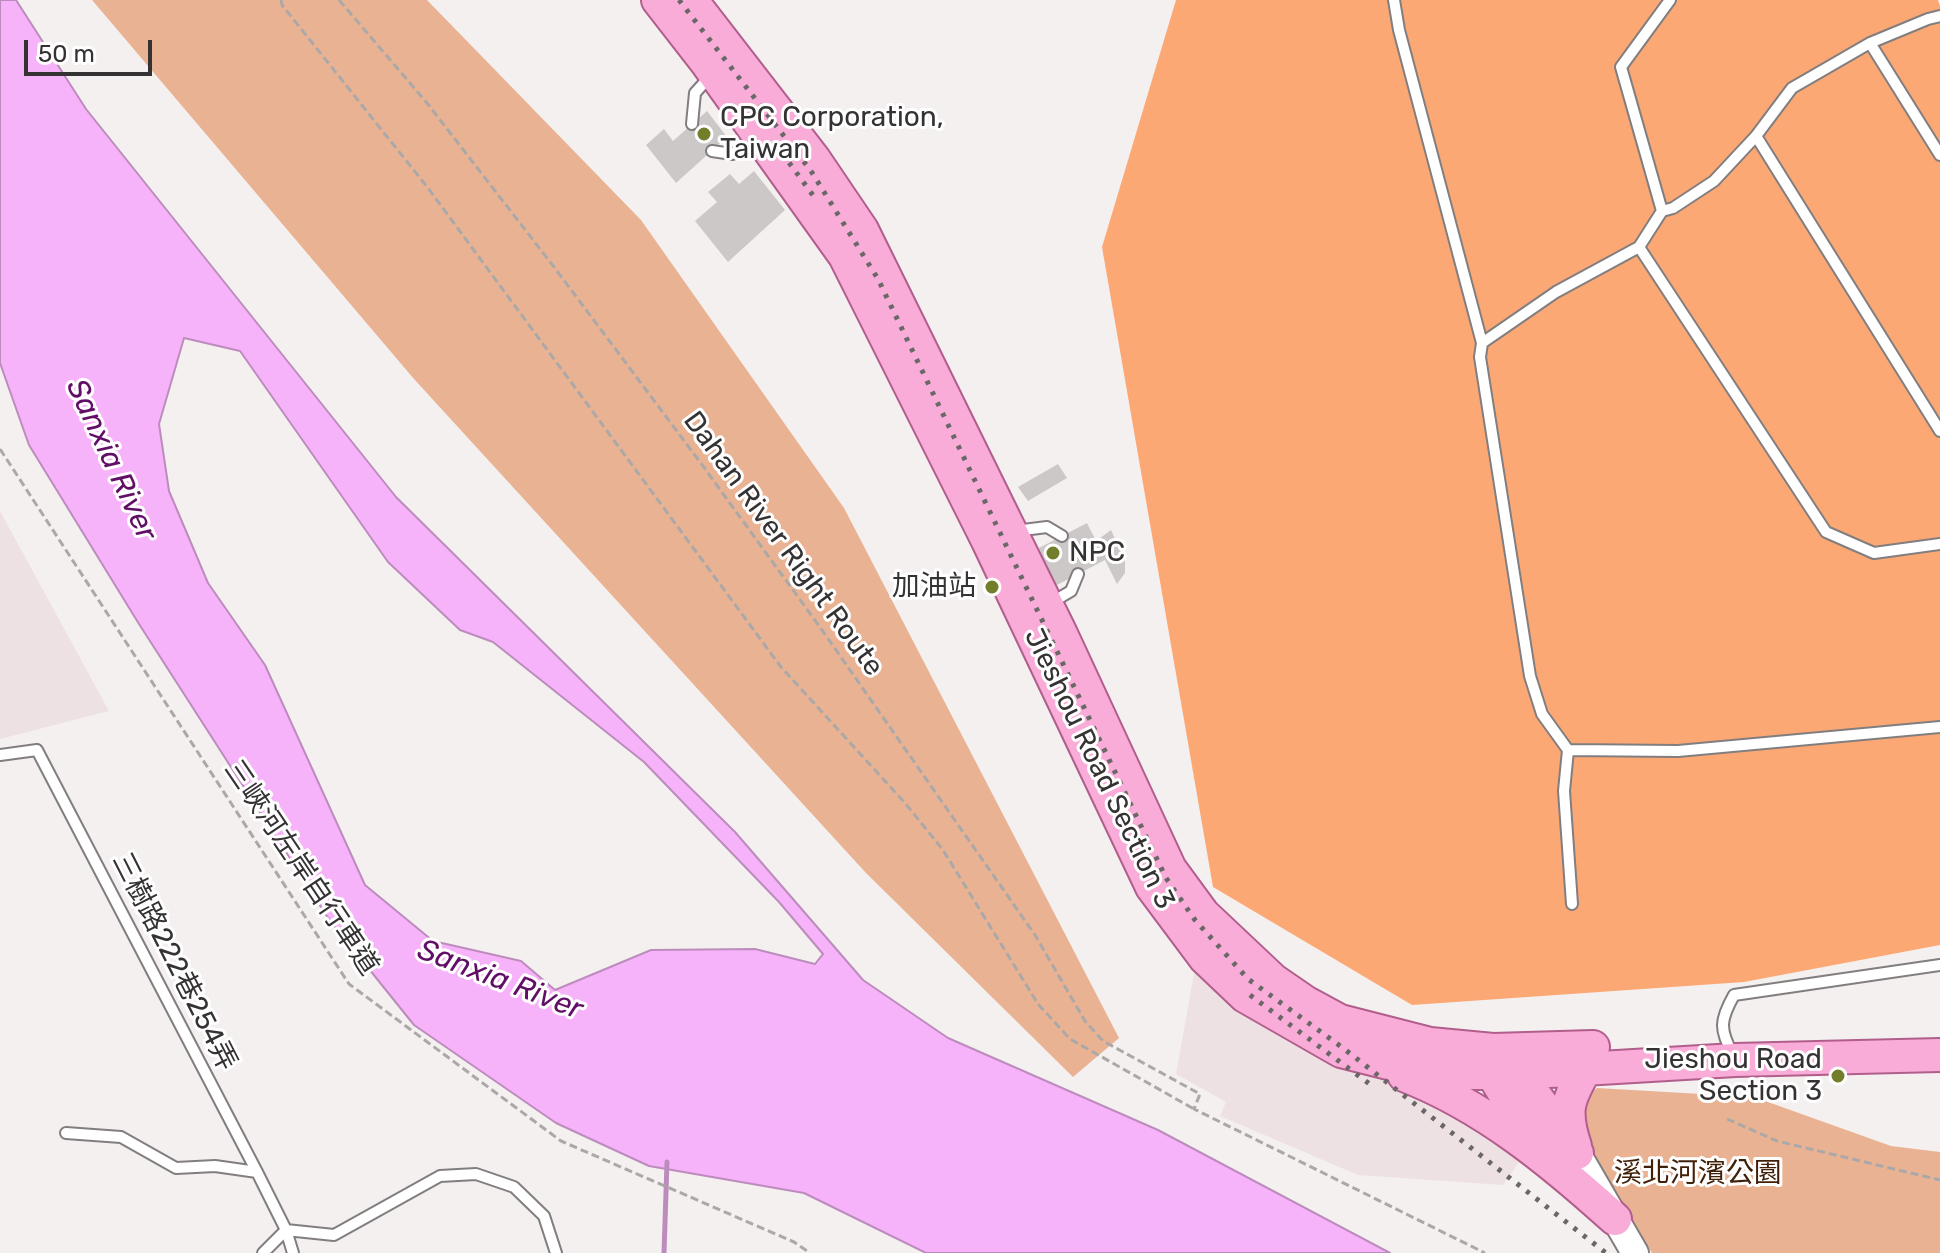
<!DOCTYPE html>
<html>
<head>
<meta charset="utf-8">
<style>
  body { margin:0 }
  #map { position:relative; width:1940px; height:1253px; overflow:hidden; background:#f4f0f0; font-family:Rubik,sans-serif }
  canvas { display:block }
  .scale { position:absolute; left:24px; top:40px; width:128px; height:36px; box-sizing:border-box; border:4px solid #343232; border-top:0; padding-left:10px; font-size:24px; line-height:28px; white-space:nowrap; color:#343232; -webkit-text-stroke:6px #fffefe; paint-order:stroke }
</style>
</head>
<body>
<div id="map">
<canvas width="1940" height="1253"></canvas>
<div class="scale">50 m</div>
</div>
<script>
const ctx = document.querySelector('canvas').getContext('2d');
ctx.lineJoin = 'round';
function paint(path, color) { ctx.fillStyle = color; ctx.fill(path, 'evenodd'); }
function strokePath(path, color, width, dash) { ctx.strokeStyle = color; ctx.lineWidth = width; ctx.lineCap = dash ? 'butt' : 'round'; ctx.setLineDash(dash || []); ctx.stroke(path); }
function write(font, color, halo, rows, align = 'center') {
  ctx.font = font + ' Rubik,"Noto Sans TC",sans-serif'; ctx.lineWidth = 6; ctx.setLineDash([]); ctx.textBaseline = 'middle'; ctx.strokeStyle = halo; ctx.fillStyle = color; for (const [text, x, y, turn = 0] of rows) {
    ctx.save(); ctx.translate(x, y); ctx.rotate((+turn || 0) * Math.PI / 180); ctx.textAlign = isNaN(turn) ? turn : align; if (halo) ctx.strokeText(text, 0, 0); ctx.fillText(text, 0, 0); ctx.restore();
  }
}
const built = new Path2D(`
  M 0,511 L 109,711 L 0,739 Z
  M 1195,968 L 1390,1080 L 1524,1155 L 1503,1185 L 1358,1175 L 1220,1116 L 1226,1102 L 1176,1074 Z`);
const green = new Path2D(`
  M 92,0 L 427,0 L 641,220 L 844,508 L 1119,1038 L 1073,1077 L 866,873 L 414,379 Z
  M 1597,1088 L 1754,1097 L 1891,1146 L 1940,1152 L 1940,1253 L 1652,1253 L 1580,1138 L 1575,1106 Z`);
const forest = new Path2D(`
  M 1176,0 L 1938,0 L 1940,6 L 1940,945 L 1744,982 L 1412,1005 L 1213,887 L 1102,247 Z`);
const water = new Path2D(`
  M 0,0 L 16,0 L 86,109 L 396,497 L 735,832 L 863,980 L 948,1038 L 1158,1130 L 1390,1253 L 926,1253 L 804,1193 L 649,1166 L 556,1123 L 414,1025 L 328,918 L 139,624 L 29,445 L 0,363 ZM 184,338 L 240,351 L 388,562 L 460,630 L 493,642 L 644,762 L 779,902 L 823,954 L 815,964 L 755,949 L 651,950 L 555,990 L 521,961 L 433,941 L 365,885 L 265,665 L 208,583 L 169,491 L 159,424 Z`);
const stream = new Path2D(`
  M 664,1253 L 667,1162`);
const building = new Path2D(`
  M 707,111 L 727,137 L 676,183 L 646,145 L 664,129 L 673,141 Z
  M 754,171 L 785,210 L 728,262 L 695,221 L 717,202 L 708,192 L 730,174 L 739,184 Z
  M 1058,464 L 1067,478 L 1028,501 L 1018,487 Z
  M 1087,523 L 1096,541 L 1111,530 L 1125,560 L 1125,573 L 1117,584 L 1105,560 L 1055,586 L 1039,548 Z`);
const path = new Path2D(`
  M 281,0 L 282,5 L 428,188 L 781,667 L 905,803 L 943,850 L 1038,1004 L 1070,1039 L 1194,1109
  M 339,0 L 427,103 L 554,267 L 700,462 L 822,630 L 1035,935 L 1085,1021 L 1103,1041 L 1200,1094 L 1194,1109 L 1485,1253
  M 0,449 L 349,984 L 561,1141 L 794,1242 L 810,1253
  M 1727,1119 L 1777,1141 L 1940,1180`);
const service = new Path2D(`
  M 1394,0 L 1399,30 L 1482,343 L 1480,357 L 1530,676 L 1542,714 L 1568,750 L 1564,791 L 1572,904
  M 1870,43 L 1940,155
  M 692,124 L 695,93 L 712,74
  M 1756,136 L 1940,431
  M 712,151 L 732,154 L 759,142
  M 1662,211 L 1621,67 L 1670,0
  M 1639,247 L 1826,532 L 1874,553 L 1940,544
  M 1482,343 L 1556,292 L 1639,247 L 1662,211 L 1673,208 L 1714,181 L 1756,136 L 1792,88 L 1870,43 L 1928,19 L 1940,16
  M 1015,531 L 1047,527 L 1062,536
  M 1049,604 L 1071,591 L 1078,574
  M 1568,750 L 1678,751 L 1940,727
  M 0,755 L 37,750 L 257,1172 L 286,1230 L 293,1253
  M 1733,1055 C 1719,1029 1720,1020 1734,995 L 1940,965
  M 66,1133 L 121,1137 L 176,1168 L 215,1166 L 257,1172
  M 286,1230 L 334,1235 L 440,1176 L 476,1174 L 514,1187 L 544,1216 L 556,1253
  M 263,1253 L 286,1230`);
const tertiary = new Path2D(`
  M 1577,1153 L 1635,1253`);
const primary = new Path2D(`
  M 658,0 L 707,63 L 845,256 L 988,541 L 1152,887 L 1205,958 L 1245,996 L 1341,1051 L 1404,1067 L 1452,1073 L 1516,1073 L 1735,1060 L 1940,1055
  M 691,0 L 814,159 L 862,230 L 1061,634 L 1170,869 L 1203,914 L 1273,980 L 1305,1002 L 1340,1021 L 1430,1044 L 1493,1050 L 1593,1047
  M 1504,1062 L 1528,1086 L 1577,1153
  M 1492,1073 L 1518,1116 L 1539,1142
  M 1404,1075 C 1484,1106 1552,1162 1615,1219
  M 1575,1146 C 1563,1110 1568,1099 1586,1068`);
const rail = new Path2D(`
  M 679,0 L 811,171 L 878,279 L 1166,878 L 1195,920 L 1248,979 L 1343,1048 L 1606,1253
  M 782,153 L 815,198
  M 1250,995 L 1375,1088`);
const markers = [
  [704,134,8,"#737e2b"],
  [1053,553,8,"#737e2b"],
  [992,587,8,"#737e2b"],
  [1838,1076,8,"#737e2b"]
];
const poiNames = [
  ["CPC Corporation,",720,118],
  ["Taiwan",720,150],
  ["NPC",1069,553],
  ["加油站",976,587,"right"],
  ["Jieshou Road",1822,1060,"right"],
  ["Section 3",1822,1092,"right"]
];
const streetNames = [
  ["Dahan River Right Route",783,544,54],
  ["Jieshou Road Section 3",1099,769,64],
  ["三峽河左岸自行車道",301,868,56],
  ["三樹路222巷254弄",174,962,63]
];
const parkNames = [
  ["溪北河濱公園",1698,1174]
];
const waterNames = [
  ["Sanxia River",111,460,65],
  ["Sanxia River",500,980,21]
];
paint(built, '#eee1e3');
paint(green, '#e9b393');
paint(forest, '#fca874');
paint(water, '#f7b3f9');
strokePath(water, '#bc8cbd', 2);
strokePath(stream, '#bc8cbd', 5);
paint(building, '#ccc8c8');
strokePath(service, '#827e7f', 14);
strokePath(tertiary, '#827e7f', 30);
strokePath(primary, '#b15e8c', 36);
strokePath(path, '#aca8a8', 3, [8, 4]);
strokePath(service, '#fff', 10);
strokePath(tertiary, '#fff', 26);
strokePath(primary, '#f8acd7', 32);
strokePath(rail, '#6a6767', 5, [4, 8]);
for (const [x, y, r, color] of markers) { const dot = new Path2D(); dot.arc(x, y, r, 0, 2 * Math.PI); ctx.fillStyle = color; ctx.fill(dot); strokePath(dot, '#fffefe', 3); }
write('28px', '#343232', '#fffefe', poiNames, 'left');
write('28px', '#343232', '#fffefe', streetNames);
write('28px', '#41200a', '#fffefe', parkNames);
write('italic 30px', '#610f66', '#fffefe', waterNames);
</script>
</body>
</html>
